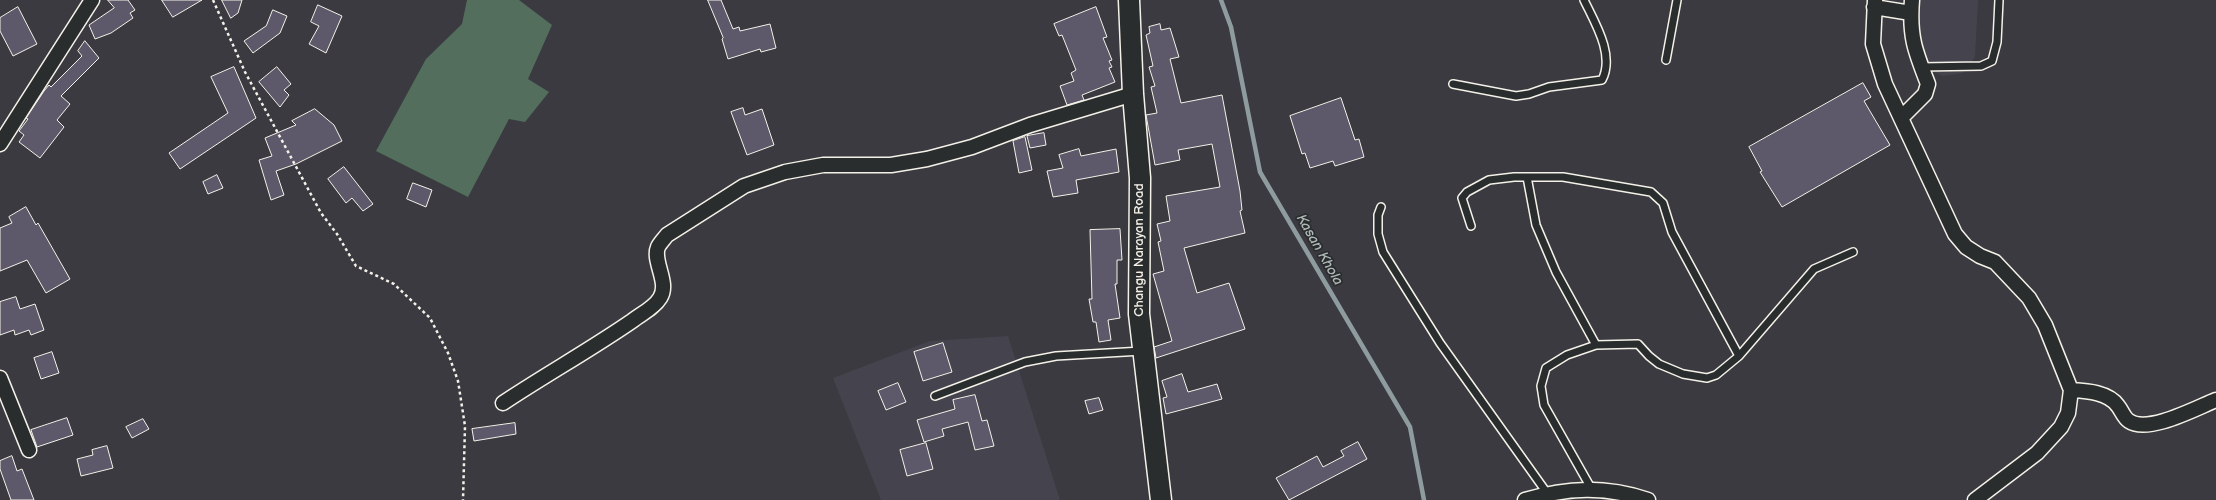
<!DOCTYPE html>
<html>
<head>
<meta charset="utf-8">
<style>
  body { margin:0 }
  canvas { display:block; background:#3a3a40 }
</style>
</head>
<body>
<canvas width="2216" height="500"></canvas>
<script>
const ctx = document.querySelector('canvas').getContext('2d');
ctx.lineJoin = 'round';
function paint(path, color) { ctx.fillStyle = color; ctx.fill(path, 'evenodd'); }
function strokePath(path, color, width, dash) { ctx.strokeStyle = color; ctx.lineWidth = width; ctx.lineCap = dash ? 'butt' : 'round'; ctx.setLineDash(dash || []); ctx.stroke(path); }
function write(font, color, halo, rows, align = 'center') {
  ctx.font = font + ' "Balsamiq Sans",sans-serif'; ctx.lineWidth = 3.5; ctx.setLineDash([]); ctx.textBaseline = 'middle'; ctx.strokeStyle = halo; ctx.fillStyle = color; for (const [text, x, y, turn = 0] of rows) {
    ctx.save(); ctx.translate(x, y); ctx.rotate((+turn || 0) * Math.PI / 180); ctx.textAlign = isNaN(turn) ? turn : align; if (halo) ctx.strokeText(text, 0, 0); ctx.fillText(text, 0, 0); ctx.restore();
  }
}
const built = new Path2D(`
  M 1919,0 L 1978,0 L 1975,57 L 1963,73 L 1943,76 L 1927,69 L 1916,54 Z
  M 1008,336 L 1060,500 L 881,500 L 833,378 L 930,341 Z`);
const green = new Path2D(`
  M 467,0 L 519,0 L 552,25 L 528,79 L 549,92 L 525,122 L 509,119 L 468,197 L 376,151 L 426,59 L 462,24 Z`);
const stream = new Path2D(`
  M 1221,0 L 1231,27 L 1260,172 L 1410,427 L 1424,500`);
const building = new Path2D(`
  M 108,0 L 128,0 L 135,10 L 130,13 L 133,18 L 111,33 L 95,39 L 89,25 L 114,8 Z
  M 162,0 L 202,0 L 173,17 Z
  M 222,0 L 242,0 L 238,13 L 231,18 Z
  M 708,0 L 721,0 L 733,29 L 739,27 L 740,31 L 770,24 L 776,48 L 761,52 L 760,49 L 728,59 L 722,39 L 723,38 Z
  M 318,5 L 342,16 L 326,53 L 309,44 L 319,26 L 311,22 Z
  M 18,7 L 37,44 L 13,56 L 0,31 L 0,18 Z
  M 1096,7 L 1107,37 L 1103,38 L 1112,60 L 1109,61 L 1112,67 L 1109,68 L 1115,82 L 1082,95 L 1084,100 L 1067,105 L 1060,86 L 1074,81 L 1071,73 L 1076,70 L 1062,35 L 1059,36 L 1054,24 Z
  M 273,10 L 287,16 L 280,33 L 253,53 L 244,41 L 266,26 Z
  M 1160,24 L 1161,30 L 1170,28 L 1175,44 L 1179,57 L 1170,59 L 1181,103 L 1222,95 L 1240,191 L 1242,210 L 1240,211 L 1245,233 L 1184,248 L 1197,293 L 1229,283 L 1245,329 L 1156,358 L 1154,347 L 1172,341 L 1153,274 L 1164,271 L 1158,242 L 1161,241 L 1157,224 L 1170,221 L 1166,196 L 1220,187 L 1212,144 L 1178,150 L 1180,160 L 1155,165 L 1146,115 L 1157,113 L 1151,87 L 1155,86 L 1149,67 L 1153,66 L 1146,35 L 1150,33 L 1149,27 Z
  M 85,41 L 99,58 L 61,96 L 70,104 L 57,120 L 64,127 L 40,158 L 19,142 L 24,135 L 19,131 L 28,119 L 26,118 L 44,91 L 49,85 L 51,87 L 82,56 L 78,51 Z
  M 234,67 L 256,118 L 180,169 L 169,153 L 228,113 L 211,77 Z
  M 277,67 L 291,84 L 284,90 L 289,95 L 280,107 L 259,82 Z
  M 1863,83 L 1871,97 L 1864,101 L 1890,145 L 1782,207 L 1760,172 L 1762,171 L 1749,147 Z
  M 1341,98 L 1355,140 L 1359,139 L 1364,157 L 1335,166 L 1333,161 L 1310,168 L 1305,153 L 1302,154 L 1290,116 Z
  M 743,108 L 745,115 L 762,109 L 774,145 L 747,155 L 731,112 Z
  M 315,109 L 334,125 L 342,141 L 296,164 L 276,171 L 284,195 L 271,200 L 259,160 L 272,156 L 265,138 L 296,125 L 292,121 Z
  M 1044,133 L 1046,145 L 1030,148 L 1027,136 Z
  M 1025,137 L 1032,170 L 1019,173 L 1013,141 Z
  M 1079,149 L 1081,156 L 1116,149 L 1119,172 L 1076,180 L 1078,193 L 1053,197 L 1047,171 L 1063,168 L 1059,155 Z
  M 344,167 L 373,204 L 363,211 L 352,198 L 346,203 L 328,179 Z
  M 217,175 L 223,188 L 208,194 L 203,182 Z
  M 413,183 L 432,190 L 426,207 L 407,199 Z
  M 26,207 L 36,225 L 38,223 L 70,279 L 46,293 L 27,260 L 0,271 L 0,228 L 12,223 L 9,217 Z
  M 1120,229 L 1122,260 L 1117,260 L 1117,284 L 1115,284 L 1120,318 L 1108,320 L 1111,340 L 1099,342 L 1096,322 L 1093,322 L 1089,299 L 1092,299 L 1090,230 Z
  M 16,297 L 20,309 L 35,304 L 44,330 L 31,335 L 29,330 L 15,335 L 14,330 L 0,335 L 0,302 Z
  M 943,343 L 952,372 L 923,381 L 914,352 Z
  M 52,352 L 59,373 L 41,379 L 34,358 Z
  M 1182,374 L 1188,392 L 1217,384 L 1222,399 L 1166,414 L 1163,398 L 1167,397 L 1162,381 Z
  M 898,383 L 906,402 L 886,410 L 878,391 Z
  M 975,395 L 982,421 L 987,420 L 994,446 L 975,450 L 968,422 L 942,429 L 944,436 L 924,442 L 917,420 L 955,409 L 953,400 Z
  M 1099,398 L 1103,410 L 1089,414 L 1085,401 Z
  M 67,418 L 73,435 L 37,447 L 31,430 Z
  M 143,419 L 149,429 L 132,438 L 126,427 Z
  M 515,423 L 516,434 L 474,441 L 472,429 Z
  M 1358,442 L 1367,459 L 1289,500 L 1276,478 L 1317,456 L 1323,467 L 1344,456 L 1341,451 Z
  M 926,443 L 933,469 L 907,476 L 900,450 Z
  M 107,446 L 113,468 L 81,476 L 77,459 L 93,455 L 92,450 Z
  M 12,456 L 17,471 L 22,469 L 34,500 L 11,500 L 0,469 L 0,461 Z`);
const path = new Path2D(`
  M 213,0 L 245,72 L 321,213 L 337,234 L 356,266 L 394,284 L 430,318 L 448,353 L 458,381 L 465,426 L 463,500`);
const service = new Path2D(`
  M 1666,60 L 1677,0
  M 1921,67 L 1981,66 L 1992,61 L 1997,42 L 1999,0
  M 1453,84 L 1516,96 L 1529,94 L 1549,87 L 1602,80 C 1615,55 1595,23 1584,0
  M 1527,177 L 1536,225 L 1556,272 L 1596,345
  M 1381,207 L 1378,215 L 1378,234 L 1383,252 L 1440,343 L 1547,493
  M 1471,226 L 1462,198 L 1467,192 L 1489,180 L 1514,177 L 1563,177 L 1651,192 L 1663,203 L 1672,232 L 1739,356
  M 935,396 L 1025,362 L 1056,356 L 1142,351
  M 1591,488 L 1544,405 L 1541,386 L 1546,368 L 1567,355 L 1596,345 L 1638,344 L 1649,356 L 1659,364 L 1683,374 L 1707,378 L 1716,375 L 1739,356 L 1814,269 L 1853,252`);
const minor = new Path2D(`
  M 1875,0 L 1873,44 L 1885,84 L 1955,234 L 1966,247 L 1980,256 L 1995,262 L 2029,298 L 2045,325 L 2071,390 L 2068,413 L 2061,427 L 2037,453 L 1975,500
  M 1874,7 L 1911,13
  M 1901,118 L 1925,94 L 1928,84 C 1915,51 1909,36 1912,0
  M 0,144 L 92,0
  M 0,378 L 29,450
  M 2071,390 C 2086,391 2108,392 2118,406 C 2122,411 2124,418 2129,421 C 2148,434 2196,408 2216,400
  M 503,403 C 545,375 590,350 632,321 C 641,314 654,308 660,298 C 670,283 652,261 658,247 C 660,243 664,239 667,235 L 744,186 L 785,172 L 823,165 L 891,165 L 927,159 L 972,147 L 1030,125 L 1133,94
  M 1525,500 C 1568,487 1606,486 1648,500`);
const secondary = new Path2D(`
  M 1129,0 L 1133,94 L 1140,178 L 1139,314 L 1161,500`);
const streetNames = [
  ["Changu Narayan Road",1140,250,-90]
];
const waterNames = [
  ["Kasan Khola",1319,250,60]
];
paint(built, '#45434d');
paint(green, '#536e5d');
strokePath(stream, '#8e9c9f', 4.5);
paint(building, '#5e596a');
strokePath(building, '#f4f1e8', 1);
strokePath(service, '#f4f1e8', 10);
strokePath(minor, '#f4f1e8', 17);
strokePath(secondary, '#f4f1e8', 23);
strokePath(path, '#f4f1e8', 2.5, [3, 3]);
strokePath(service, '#2a2d2e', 7);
strokePath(minor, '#2a2d2e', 14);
strokePath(secondary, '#2a2d2e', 20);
write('13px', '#f4f1e8', '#2a2d2e', streetNames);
write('italic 14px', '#b0b8b7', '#2a2d2e', waterNames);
</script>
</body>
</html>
